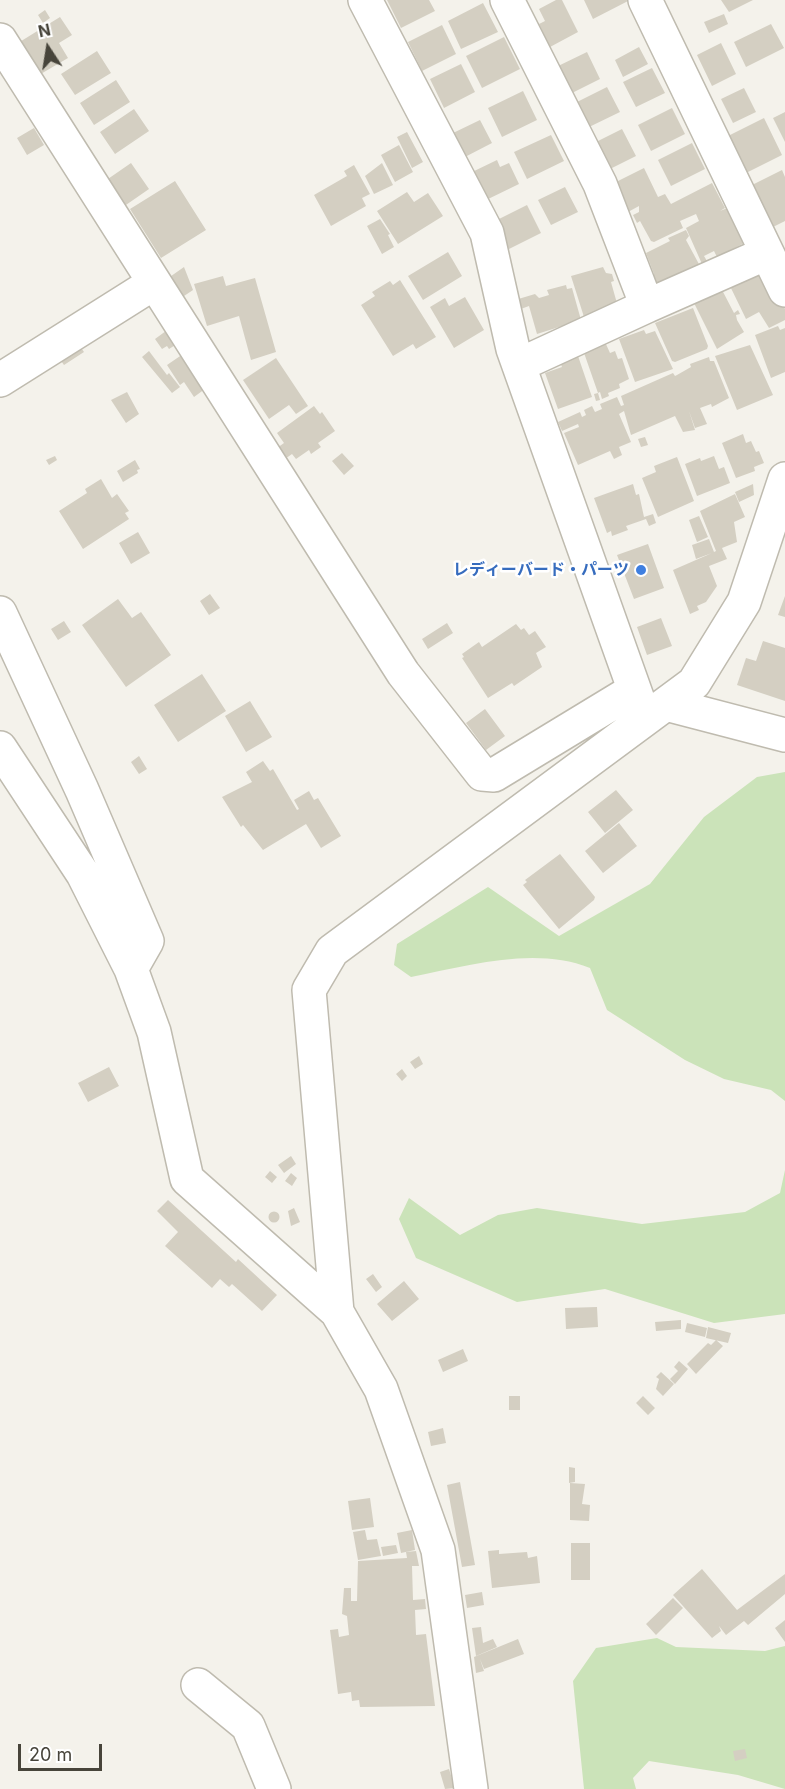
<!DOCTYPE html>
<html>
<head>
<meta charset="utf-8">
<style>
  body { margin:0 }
  #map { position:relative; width:785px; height:1789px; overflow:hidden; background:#f4f2eb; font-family:Inter,sans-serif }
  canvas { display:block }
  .north { position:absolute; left:18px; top:18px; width:60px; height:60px; -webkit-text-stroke:4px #fff; paint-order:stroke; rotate:348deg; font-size:16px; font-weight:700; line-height:24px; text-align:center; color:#47443a }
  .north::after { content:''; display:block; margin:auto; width:21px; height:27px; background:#47443a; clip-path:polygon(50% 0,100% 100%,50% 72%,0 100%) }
  .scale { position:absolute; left:18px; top:1744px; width:84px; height:27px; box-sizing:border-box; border:3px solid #47443a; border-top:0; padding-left:8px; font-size:18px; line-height:21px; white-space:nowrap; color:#47443a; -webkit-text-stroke:4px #fff; paint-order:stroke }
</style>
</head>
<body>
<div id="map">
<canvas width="785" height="1789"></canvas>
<div class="north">N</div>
<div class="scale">20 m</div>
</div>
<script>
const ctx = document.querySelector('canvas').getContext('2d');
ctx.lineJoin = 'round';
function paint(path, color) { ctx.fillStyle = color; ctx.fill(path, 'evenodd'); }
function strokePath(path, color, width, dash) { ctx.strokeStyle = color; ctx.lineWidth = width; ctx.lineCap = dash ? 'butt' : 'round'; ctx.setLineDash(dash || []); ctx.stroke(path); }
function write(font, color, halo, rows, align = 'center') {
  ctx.font = font + ' Inter,"Noto Sans JP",sans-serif'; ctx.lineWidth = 5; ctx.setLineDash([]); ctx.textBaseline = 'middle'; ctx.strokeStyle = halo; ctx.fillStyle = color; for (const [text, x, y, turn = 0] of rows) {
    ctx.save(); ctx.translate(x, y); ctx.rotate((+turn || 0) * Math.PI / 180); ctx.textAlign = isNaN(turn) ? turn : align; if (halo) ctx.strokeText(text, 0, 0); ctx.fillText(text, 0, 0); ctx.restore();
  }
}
const green = new Path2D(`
  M 785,772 L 785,1101 L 771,1090 L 724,1079 L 685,1060 L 607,1010 L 590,968 C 534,946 468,966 411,977 L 394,965 L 397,944 L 488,887 L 559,936 L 650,884 L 704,817 L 757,777 Z
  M 785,1170 L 785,1314 L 714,1323 L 605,1289 L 517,1302 L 416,1258 L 399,1219 L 409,1198 L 460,1235 L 498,1215 L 537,1208 L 642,1224 L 745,1212 L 780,1193 Z
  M 657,1638 L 676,1647 L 765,1651 L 785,1646 L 785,1789 L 738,1775 L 649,1761 L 633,1778 L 636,1789 L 584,1789 L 573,1681 L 596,1648 Z`);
const building = new Path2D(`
  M 387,0 L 429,0 L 435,11 L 401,28 Z
  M 556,0 L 562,0 L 578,32 L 550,47 L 539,24 L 545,21 L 539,9 Z
  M 584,0 L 630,0 L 593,19 Z
  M 721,0 L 753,0 L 729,12 Z
  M 483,3 L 498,32 L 461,49 L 448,21 Z
  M 45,10 L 50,18 L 43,23 L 38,15 Z
  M 724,14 L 728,24 L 709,33 L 704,22 Z
  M 60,17 L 72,35 L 59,43 L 68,58 L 39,75 L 18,43 Z
  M 771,24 L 784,48 L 746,67 L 734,42 Z
  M 442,25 L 456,54 L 422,71 L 408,42 Z
  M 504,37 L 520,69 L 482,88 L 466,56 Z
  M 721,43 L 736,74 L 712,86 L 697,55 Z
  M 639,47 L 648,64 L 623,77 L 615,60 Z
  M 97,51 L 111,73 L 75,95 L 61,74 Z
  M 587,52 L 600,79 L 568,95 L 554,68 Z
  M 461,64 L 475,92 L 444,108 L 430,79 Z
  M 652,68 L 665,93 L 636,107 L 623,82 Z
  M 116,80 L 130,102 L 94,125 L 80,103 Z
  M 607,87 L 620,112 L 587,128 L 575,103 Z
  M 744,88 L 756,112 L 733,123 L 721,99 Z
  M 523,91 L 537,120 L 502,137 L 488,108 Z
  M 672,108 L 685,134 L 651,151 L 638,125 Z
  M 134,109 L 149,131 L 115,154 L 100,132 Z
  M 785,112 L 785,142 L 773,118 Z
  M 764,118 L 782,155 L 742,175 L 724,138 Z
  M 480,120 L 492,143 L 463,158 L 451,134 Z
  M 34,128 L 44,145 L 27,155 L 17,138 Z
  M 622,129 L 636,156 L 610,169 L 596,142 Z
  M 407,132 L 423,162 L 412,168 L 397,137 Z
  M 551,135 L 564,161 L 527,179 L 514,152 Z
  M 692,143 L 705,169 L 671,186 L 658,160 Z
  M 399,145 L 413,172 L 395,182 L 381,155 Z
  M 497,160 L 500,167 L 509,163 L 519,184 L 482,202 L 468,174 Z
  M 131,163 L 149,189 L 123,207 L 105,181 Z
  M 382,163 L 393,185 L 374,194 L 365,176 Z
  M 354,165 L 370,194 L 362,198 L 366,206 L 331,226 L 314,195 L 347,176 L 344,171 Z
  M 644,168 L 658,197 L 665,194 L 671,204 L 712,183 L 725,208 L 720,211 L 735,205 L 748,241 L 717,257 L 714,251 L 704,256 L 707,261 L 702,264 L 686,228 L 699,221 L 696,214 L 680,221 L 683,228 L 654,242 L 651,241 L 640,221 L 637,223 L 633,215 L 639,212 L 639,206 L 628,212 L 614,183 Z
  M 782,170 L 785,177 L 785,221 L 773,227 L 752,185 Z
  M 175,181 L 206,230 L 161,258 L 130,209 Z
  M 565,187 L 578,212 L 551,225 L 538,200 Z
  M 407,192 L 414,202 L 428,193 L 443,216 L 398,244 L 377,211 Z
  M 527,205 L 541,233 L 509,249 L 495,221 Z
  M 380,219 L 390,234 L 388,235 L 394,247 L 382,254 L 367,226 Z
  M 686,230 L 689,236 L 686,240 L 700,266 L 658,290 L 650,276 L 654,274 L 646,253 L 670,241 L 668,238 Z
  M 448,252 L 462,276 L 423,300 L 408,276 Z
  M 184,267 L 193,290 L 178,300 L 164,281 Z
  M 603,267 L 606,273 L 612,274 L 614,281 L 611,282 L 618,307 L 584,317 L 571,276 Z
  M 757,271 L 760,277 L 768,274 L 785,309 L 785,320 L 769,328 L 759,312 L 746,319 L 729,284 Z
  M 223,276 L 226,286 L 255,278 L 276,352 L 251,360 L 239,316 L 207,326 L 194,284 Z
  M 400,280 L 436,337 L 416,349 L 413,344 L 393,356 L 361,305 L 375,296 L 372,292 L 390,281 L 393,285 Z
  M 566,285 L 567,289 L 572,288 L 581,320 L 537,334 L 529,306 L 518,310 L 515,300 L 535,294 L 539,298 L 549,295 L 547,290 Z
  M 721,288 L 734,313 L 738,310 L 740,314 L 736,315 L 737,320 L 744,332 L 717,349 L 694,303 Z
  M 465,297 L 484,330 L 454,348 L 430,307 L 445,298 L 449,306 Z
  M 693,308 L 708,346 L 707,349 L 675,362 L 672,361 L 655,323 Z
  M 778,326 L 780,330 L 785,328 L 785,372 L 771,378 L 755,335 Z
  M 170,328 L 180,342 L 169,349 L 167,346 L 162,349 L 155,339 Z
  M 644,330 L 646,334 L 655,331 L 673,369 L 635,382 L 619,339 Z
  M 605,342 L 610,353 L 615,351 L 618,359 L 622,358 L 629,379 L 619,384 L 620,388 L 608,393 L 609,396 L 602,399 L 600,392 L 598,393 L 600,400 L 596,401 L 594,394 L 598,393 L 583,350 Z
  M 79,345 L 84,352 L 64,365 L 59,358 Z
  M 750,345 L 773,395 L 737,410 L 715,356 Z
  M 149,351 L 167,375 L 169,373 L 180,387 L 172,393 L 142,357 Z
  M 186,352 L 209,386 L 194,397 L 184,382 L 180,385 L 167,365 Z
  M 577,353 L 592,397 L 558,409 L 545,373 L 562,367 L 559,360 Z
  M 709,357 L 710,361 L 714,361 L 729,398 L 712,407 L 711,404 L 700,408 L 707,424 L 695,428 L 689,411 L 695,430 L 683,432 L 675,416 L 631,435 L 624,411 L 619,414 L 631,442 L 619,447 L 622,455 L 614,459 L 610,451 L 578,465 L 564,433 L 579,427 L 578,424 L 562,431 L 558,422 L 580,412 L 582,417 L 586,415 L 584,410 L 592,406 L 595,412 L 602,409 L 600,404 L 617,397 L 621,406 L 624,405 L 621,396 L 673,373 L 675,376 L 677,375 L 691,367 L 690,364 Z
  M 276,358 L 308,406 L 296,414 L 289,405 L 269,419 L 243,380 Z
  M 127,392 L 139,414 L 126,423 L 111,400 Z
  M 314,406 L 320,414 L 322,412 L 335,431 L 318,443 L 321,447 L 311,454 L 309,450 L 296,459 L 292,454 L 285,459 L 277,448 L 284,443 L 277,433 Z
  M 743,434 L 746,443 L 751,441 L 756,452 L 759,451 L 764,463 L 754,467 L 755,471 L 736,478 L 722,443 Z
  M 645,437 L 648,445 L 641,447 L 638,439 Z
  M 342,453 L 354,466 L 344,475 L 332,461 Z
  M 55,456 L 57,460 L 49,465 L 46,460 Z
  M 714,456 L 719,469 L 724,467 L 730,483 L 697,496 L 685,464 L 700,458 L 701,461 Z
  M 677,457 L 694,501 L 658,517 L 642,478 L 656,472 L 654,466 Z
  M 135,460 L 140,469 L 137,470 L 138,473 L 123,482 L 117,471 Z
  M 101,479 L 112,498 L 117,494 L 129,511 L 125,513 L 129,519 L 83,549 L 59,511 L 87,493 L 85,489 Z
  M 633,484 L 636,495 L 639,494 L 644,517 L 653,514 L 656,523 L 649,526 L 646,519 L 626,526 L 628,530 L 612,536 L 611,531 L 607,533 L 594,498 Z
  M 753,484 L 754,495 L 739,502 L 735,492 Z
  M 735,494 L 745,517 L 734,522 L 737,542 L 722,548 L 727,559 L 709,566 L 717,586 L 706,602 L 697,606 L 699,610 L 690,614 L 673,570 L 712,553 L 696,559 L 692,545 L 709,539 L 714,552 L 716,551 L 700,511 Z
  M 699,516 L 708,537 L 697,542 L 689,520 Z
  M 138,532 L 150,553 L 131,564 L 119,543 Z
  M 648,544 L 664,588 L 634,599 L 617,555 Z
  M 210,594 L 220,608 L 209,615 L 200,601 Z
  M 785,596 L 785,617 L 778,615 Z
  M 118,599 L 132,618 L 141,612 L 171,655 L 126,687 L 82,625 Z
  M 661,618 L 672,646 L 647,655 L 637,627 Z
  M 64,621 L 71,632 L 58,640 L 51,629 Z
  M 447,623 L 453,633 L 428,649 L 422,639 Z
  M 516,624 L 521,630 L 524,628 L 529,635 L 535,631 L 546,647 L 536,653 L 542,667 L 514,686 L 512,683 L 488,698 L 462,658 L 464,657 L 462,654 L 479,642 L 482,647 Z
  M 763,641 L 785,648 L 785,701 L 737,685 L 746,658 L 756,661 Z
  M 202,674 L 226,711 L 178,742 L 154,705 Z
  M 250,701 L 272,737 L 246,752 L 225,716 Z
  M 485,709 L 505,736 L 486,750 L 466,723 Z
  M 139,756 L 147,769 L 139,774 L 131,762 Z
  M 263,761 L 270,771 L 273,769 L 297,810 L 299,809 L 294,800 L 309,791 L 314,800 L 318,798 L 341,836 L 321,848 L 306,824 L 263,850 L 243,825 L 241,827 L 222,797 L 252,782 L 246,772 Z
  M 616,790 L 633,810 L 605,833 L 588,812 Z
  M 619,823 L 637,846 L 603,873 L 585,851 Z
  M 560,854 L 595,897 L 594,900 L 559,929 L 523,885 L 527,882 L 525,880 Z
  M 419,1056 L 423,1064 L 415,1069 L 410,1062 Z
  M 109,1067 L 119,1086 L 88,1102 L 78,1083 Z
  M 402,1069 L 407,1076 L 402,1081 L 396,1074 Z
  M 291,1156 L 296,1164 L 284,1173 L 278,1165 Z
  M 270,1171 L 277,1177 L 272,1183 L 265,1177 Z
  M 291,1173 L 297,1178 L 292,1186 L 285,1181 Z
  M 168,1200 L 236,1262 L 238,1259 L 277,1295 L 262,1311 L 232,1284 L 229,1287 L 220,1279 L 212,1288 L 165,1246 L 178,1232 L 157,1211 Z
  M 294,1208 L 300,1222 L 291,1226 L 288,1211 Z
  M268.5 1217a5.5 5.5 0 1 1 11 0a5.5 5.5 0 1 1-11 0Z
  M 373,1274 L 382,1287 L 376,1292 L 366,1279 Z
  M 404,1281 L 419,1299 L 392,1321 L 377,1304 Z
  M 597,1307 L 598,1327 L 566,1329 L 565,1308 Z
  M 681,1320 L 681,1329 L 656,1331 L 655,1322 Z
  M 687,1323 L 707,1328 L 705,1337 L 685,1332 Z
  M 708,1327 L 731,1333 L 728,1343 L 706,1338 Z
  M 716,1340 L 723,1346 L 696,1374 L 687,1364 L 708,1343 L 711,1345 Z
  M 463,1349 L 468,1361 L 443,1372 L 438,1360 Z
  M 679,1361 L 688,1369 L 675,1384 L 670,1379 L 678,1371 L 674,1367 Z
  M 661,1372 L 674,1384 L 663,1396 L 656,1389 L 659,1379 L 656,1377 Z
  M 509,1396 L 520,1396 L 520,1410 L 509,1410 Z
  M 643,1396 L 655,1408 L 648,1415 L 636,1403 Z
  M 443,1428 L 446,1443 L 431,1446 L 428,1432 Z
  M 569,1467 L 575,1468 L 575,1482 L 569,1483 Z
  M 460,1482 L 475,1565 L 462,1567 L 447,1485 Z
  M 570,1483 L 585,1484 L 582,1504 L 590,1505 L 589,1521 L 570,1520 Z
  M 370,1498 L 374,1527 L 352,1530 L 348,1501 Z
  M 365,1530 L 367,1540 L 377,1539 L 381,1556 L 358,1560 L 353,1532 Z
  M 412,1530 L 415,1550 L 401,1553 L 397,1533 Z
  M 571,1543 L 590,1543 L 590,1580 L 571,1580 Z
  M 396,1545 L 398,1553 L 383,1556 L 381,1547 Z
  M 499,1550 L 499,1554 L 527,1552 L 528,1558 L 537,1556 L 540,1583 L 492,1588 L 488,1551 Z
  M 416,1551 L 419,1566 L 412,1566 L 413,1600 L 425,1599 L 426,1609 L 415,1610 L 416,1635 L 426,1634 L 435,1706 L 360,1707 L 359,1700 L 352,1701 L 351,1692 L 338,1694 L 330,1630 L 338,1629 L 339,1637 L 349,1635 L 347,1616 L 342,1614 L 344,1588 L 351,1588 L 351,1601 L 357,1601 L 358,1561 L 407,1558 L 406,1552 Z
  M 702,1569 L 737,1610 L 785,1574 L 785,1594 L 748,1625 L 744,1621 L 726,1635 L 719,1626 L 721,1631 L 712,1638 L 673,1595 Z
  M 482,1592 L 484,1605 L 467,1608 L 465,1595 Z
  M 673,1598 L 683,1608 L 656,1635 L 646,1624 Z
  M 785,1620 L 785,1642 L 775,1628 Z
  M 481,1627 L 483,1643 L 493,1639 L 497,1647 L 476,1656 L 472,1628 Z
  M 518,1639 L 524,1654 L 484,1669 L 480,1659 L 484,1671 L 476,1673 L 474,1657 Z
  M 745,1749 L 747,1758 L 735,1761 L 733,1751 Z
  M 449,1769 L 455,1788 L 445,1789 L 440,1772 Z`);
const minor = new Path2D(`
  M 365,0 L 487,233 L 513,349 L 642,711
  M 507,0 L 600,184 L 647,306 L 519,365
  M 645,0 L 785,290
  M 0,40 L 403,673 L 482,774 L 494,775 L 634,690
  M 647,306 L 767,253
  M 0,380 L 154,283
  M 0,613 L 82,790 L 147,941 L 131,969
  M 666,704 L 785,735
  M 0,748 L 83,874 L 131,969 L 154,1032 L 187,1179 L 337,1312
  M 198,1685 L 248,1726 L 274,1789
  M 471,1789 L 438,1550 L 381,1389 L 337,1312 L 309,990 L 332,951 L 694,683 L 744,602 L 785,479`);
const markers = [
  [641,570,6,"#3f7fe0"]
];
const shopNames = [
  ["レディーバード・パーツ",629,570]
];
paint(green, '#cbe3b9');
paint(building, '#d4cfc2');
strokePath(minor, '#bfbbaf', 36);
strokePath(minor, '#fff', 33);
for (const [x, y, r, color] of markers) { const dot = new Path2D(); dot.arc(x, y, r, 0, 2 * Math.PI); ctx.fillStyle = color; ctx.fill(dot); strokePath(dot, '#fff', 2); }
write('bold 16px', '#366cbe', '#fff', shopNames, 'right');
</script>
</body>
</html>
